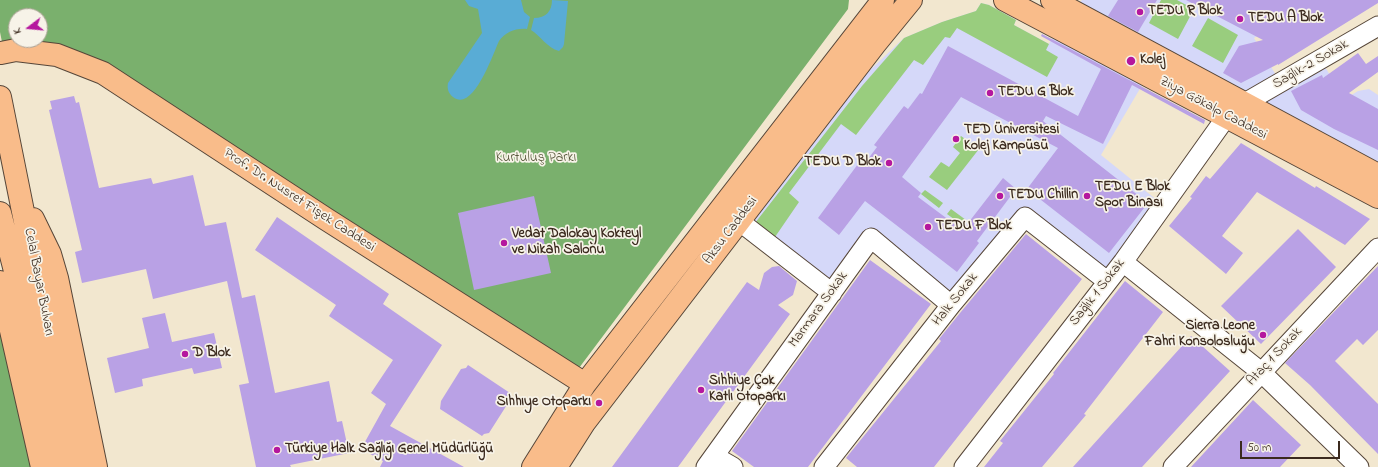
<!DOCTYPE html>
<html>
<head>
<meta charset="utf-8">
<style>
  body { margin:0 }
  #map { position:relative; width:1378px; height:467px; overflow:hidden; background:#f2e7cf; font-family:"Indie Flower",sans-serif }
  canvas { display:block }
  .north { position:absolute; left:8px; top:8px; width:40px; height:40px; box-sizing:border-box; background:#f7f3e8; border:1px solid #aca397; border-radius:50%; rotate:254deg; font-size:11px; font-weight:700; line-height:16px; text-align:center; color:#3b2a1e }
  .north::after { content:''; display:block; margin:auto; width:14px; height:18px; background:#b5179e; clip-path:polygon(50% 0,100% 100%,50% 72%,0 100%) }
  .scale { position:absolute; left:1240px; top:441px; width:100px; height:18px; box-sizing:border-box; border:2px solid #3b2a1e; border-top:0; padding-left:5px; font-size:12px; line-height:14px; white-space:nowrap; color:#3b2a1e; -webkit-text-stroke:3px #f7f3e8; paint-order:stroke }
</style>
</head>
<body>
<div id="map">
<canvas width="1378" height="467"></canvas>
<div class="north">K</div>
<div class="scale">50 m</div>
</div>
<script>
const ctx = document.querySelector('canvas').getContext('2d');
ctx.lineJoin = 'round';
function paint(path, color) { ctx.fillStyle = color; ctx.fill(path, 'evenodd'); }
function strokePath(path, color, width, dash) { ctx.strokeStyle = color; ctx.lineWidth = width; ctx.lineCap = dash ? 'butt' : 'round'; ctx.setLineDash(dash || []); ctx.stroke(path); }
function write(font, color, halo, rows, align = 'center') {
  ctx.font = font + ' "Indie Flower",sans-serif'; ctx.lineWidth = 3.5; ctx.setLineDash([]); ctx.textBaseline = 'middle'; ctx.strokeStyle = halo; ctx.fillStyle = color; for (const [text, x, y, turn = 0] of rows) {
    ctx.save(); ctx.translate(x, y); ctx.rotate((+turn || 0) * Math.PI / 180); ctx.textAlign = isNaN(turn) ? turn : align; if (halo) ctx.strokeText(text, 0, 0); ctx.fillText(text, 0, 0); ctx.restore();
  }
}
const built = new Path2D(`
  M 1082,0 L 1315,0 L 1254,38 L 1280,82 L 1320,59 L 1345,99 L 1358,91 L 1369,89 L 1378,95 L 1378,175 L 1148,75 L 1101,155 L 1163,205 L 1107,281 L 1025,217 L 951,305 L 871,238 L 832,293 L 739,221 L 814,123 L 904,38 L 942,22 L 976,11 L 981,3 L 989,5 L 1016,20 L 1014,25 L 1049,44 L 1058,27 Z`);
const green = new Path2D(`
  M 1161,0 L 1177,0 L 1194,9 L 1178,39 L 1149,23 Z
  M 981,3 L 989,5 L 1016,20 L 1014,25 L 1049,44 L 1046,50 L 1058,57 L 1047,77 L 957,28 L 950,38 L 945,37 L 923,65 L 914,60 L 856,135 L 841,124 L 789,193 L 799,202 L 775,237 L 755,223 L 862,86 L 904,38 L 942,22 L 976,11 Z
  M 1208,18 L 1238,35 L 1223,63 L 1192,46 Z
  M 961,136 L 979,149 L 947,190 L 929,177 L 941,162 L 949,167 L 960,153 L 953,147 Z
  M 925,190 L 943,203 L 939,208 L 921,194 Z
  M 951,209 L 966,220 L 962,225 L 947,214 Z`);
const forest = new Path2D(`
  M 0,0 L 849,0 L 848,9 L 579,368 L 103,73 L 4,52 L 0,32 ZM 16,16 L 40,16 L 40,40 L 16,40 Z
  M 0,318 L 35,467 L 0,467 Z`);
const water = new Path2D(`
  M 465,0 L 521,0 L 524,12 L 530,17 L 527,29 C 515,28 506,32 499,41 C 493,54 473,113 453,97 C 448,93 447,88 448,83 L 482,33 L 478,9 L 469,6 Z
  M 552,0 L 568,1 L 564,44 L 563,47 L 559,51 C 547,48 541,36 531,30 L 534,18 C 546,18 552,11 552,0 Z`);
const building = new Path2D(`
  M 1118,0 L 1157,0 L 1138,32 L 1108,16 Z
  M 1186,0 L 1378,0 L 1378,3 L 1278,65 L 1278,64 L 1241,83 L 1223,73 L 1239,46 L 1263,40 Z
  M 1042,34 L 1205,120 L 1204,124 L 1132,85 L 1103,144 L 1046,116 L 1043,121 L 1148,203 L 1109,253 L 1027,189 L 1058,148 L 961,97 L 902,177 L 921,193 L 918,197 L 961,229 L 963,226 L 965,227 L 1003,178 L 1016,189 L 977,241 L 979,243 L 957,272 L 865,201 L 839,235 L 818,218 L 858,164 L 862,167 L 877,147 L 874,145 L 904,106 L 908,109 L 920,93 L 922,94 L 948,46 L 1078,116 L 1101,69 L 1041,36 Z
  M 1358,53 L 1366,64 L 1378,56 L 1378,72 L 1349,93 L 1378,109 L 1378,150 L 1334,129 L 1301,110 L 1291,91 L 1322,75 L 1323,78 Z
  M 74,96 L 76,103 L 79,102 L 99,188 L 151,178 L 153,184 L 193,175 L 205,226 L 226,222 L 242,298 L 255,295 L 275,393 L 329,381 L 337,422 L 342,421 L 349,453 L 290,465 L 291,467 L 256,467 L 239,385 L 249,383 L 227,281 L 153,299 L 146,269 L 82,283 L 75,252 L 82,250 L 49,110 L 52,109 L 50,101 Z
  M 1241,143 L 1315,188 L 1316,186 L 1370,219 L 1345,245 L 1257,192 L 1222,236 L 1243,253 L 1226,274 L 1169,226 L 1192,198 L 1190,197 L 1206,176 L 1210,179 Z
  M 534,196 L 551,273 L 474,290 L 458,213 Z
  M 277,217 L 389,294 L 383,304 L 442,345 L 390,426 L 464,467 L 380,467 L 383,461 L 361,449 L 386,404 L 371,393 L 393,360 L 329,316 L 336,305 L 255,250 Z
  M 1298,229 L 1336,267 L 1261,344 L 1221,306 Z
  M 1026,234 L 1082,279 L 934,467 L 857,467 L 846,458 L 941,341 L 939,339 L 960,313 Z
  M 870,260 L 931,304 L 808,467 L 754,467 L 732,451 Z
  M 779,266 L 797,281 L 793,295 L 778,305 L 790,314 L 678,467 L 612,467 L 747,282 L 759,290 L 764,273 L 772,267 Z
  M 1378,266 L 1378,330 L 1363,345 L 1357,339 L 1335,361 L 1378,404 L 1378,454 L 1310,385 L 1285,363 Z
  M 1125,281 L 1163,312 L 1084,414 L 1086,415 L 1042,467 L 984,467 L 1003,443 L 1000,441 L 1054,374 L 1053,373 Z
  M 165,313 L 172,342 L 214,333 L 222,368 L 194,374 L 192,368 L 142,379 L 143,386 L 115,393 L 107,358 L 149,348 L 142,318 Z
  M 1191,336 L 1230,371 L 1142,467 L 1073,467 Z
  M 468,365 L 510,393 L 509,396 L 510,400 L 489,433 L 484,434 L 482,436 L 440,409 L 441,401 L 461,369 L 466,368 Z
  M 1253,400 L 1301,445 L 1280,467 L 1191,467 Z`);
const minor = new Path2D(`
  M 1243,104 L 1378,26
  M 739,221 L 832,293
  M 1123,262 L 1261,372 L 1359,467
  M 714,456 L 733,467
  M 706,467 L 871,238 L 951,305
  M 824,467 L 951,305 L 1025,217 L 1107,281
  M 964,467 L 1123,262 L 1227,116
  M 1173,467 L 1378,248`);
const major = new Path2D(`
  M 1005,0 L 1378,197
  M 1052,0 L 1378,175
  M 1,53 L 16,50 L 57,55 L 103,73 L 326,219 L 585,384
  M 0,97 L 48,336 L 77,467
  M 0,213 L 14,267 L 57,467
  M 33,219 L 50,254 L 57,278 L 96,467
  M 0,282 L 42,467
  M 533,467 L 585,384 L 883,0
  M 556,467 L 584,423 L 875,44 L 911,0`);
const markers = [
  [1140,12,4,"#b5179e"],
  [1240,19,4,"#b5179e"],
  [1131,61,5,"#b5179e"],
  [990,93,4,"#b5179e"],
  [956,139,4,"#b5179e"],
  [889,163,4,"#b5179e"],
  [1000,196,4,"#b5179e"],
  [1087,196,4,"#b5179e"],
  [928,227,4,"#b5179e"],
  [504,243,4,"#b5179e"],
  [1263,335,4,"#b5179e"],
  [185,354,4,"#b5179e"],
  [701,390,4,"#b5179e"],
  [599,403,4,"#b5179e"],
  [277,450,4,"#b5179e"]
];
const poiNames = [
  ["TEDU R Blok",1148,12],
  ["TEDU A Blok",1248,19],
  ["Kolej",1140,61],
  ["TEDU G Blok",998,93],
  ["TED Üniversitesi",964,131],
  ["Kolej Kampüsü",964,147],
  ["TEDU D Blok",881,163,"right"],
  ["TEDU E Blok",1095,188],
  ["Spor Binası",1095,204],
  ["TEDU Chillin",1008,196],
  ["TEDU F Blok",936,227],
  ["Vedat Dalokay Kokteyl",512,235],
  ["ve Nikah Salonu",512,251],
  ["Sierra Leone",1255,327,"right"],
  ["Fahri Konsolosluğu",1255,343,"right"],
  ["D Blok",193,354],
  ["Sıhhiye Çok",709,382],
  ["Katlı Otoparkı",709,398],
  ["Sıhhıye Otoparkı",591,403,"right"],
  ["Türkiye Halk Sağlığı Genel Müdürlüğü",285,450]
];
const streetNames = [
  ["Sağlık-2 Sokak",1311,65,-30],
  ["Ziya Gökalp Caddesi",1213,109,28],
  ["Prof. Dr. Nusret Fişek Caddesi",299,201,33],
  ["Aksu Caddesi",731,231,-53],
  ["Celal Bayar Bulvarı",38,282,79],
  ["Sağlık 1 Sokak",1098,293,-52],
  ["Halk Sokak",956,300,-51],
  ["Marmara Sokak",819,310,-54],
  ["Ataç 1 Sokak",1275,357,-47]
];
const parkNames = [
  ["Kurtuluş Parkı",536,159]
];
paint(built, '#d5d8f9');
paint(green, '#99cd7e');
paint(forest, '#7ab06d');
paint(water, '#59acd5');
paint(building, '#b9a1e5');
strokePath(minor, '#564639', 21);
strokePath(major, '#564639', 24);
strokePath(minor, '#fff', 19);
strokePath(major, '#f9bc8a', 22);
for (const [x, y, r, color] of markers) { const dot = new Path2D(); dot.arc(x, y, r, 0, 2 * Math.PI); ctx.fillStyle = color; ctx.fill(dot); strokePath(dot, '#f7f3e8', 1.5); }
write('bold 14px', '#3b2a1e', '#f7f3e8', poiNames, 'left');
write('14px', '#3b2a1e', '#f7f3e8', streetNames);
write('14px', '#525336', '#f7f3e8', parkNames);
</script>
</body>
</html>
